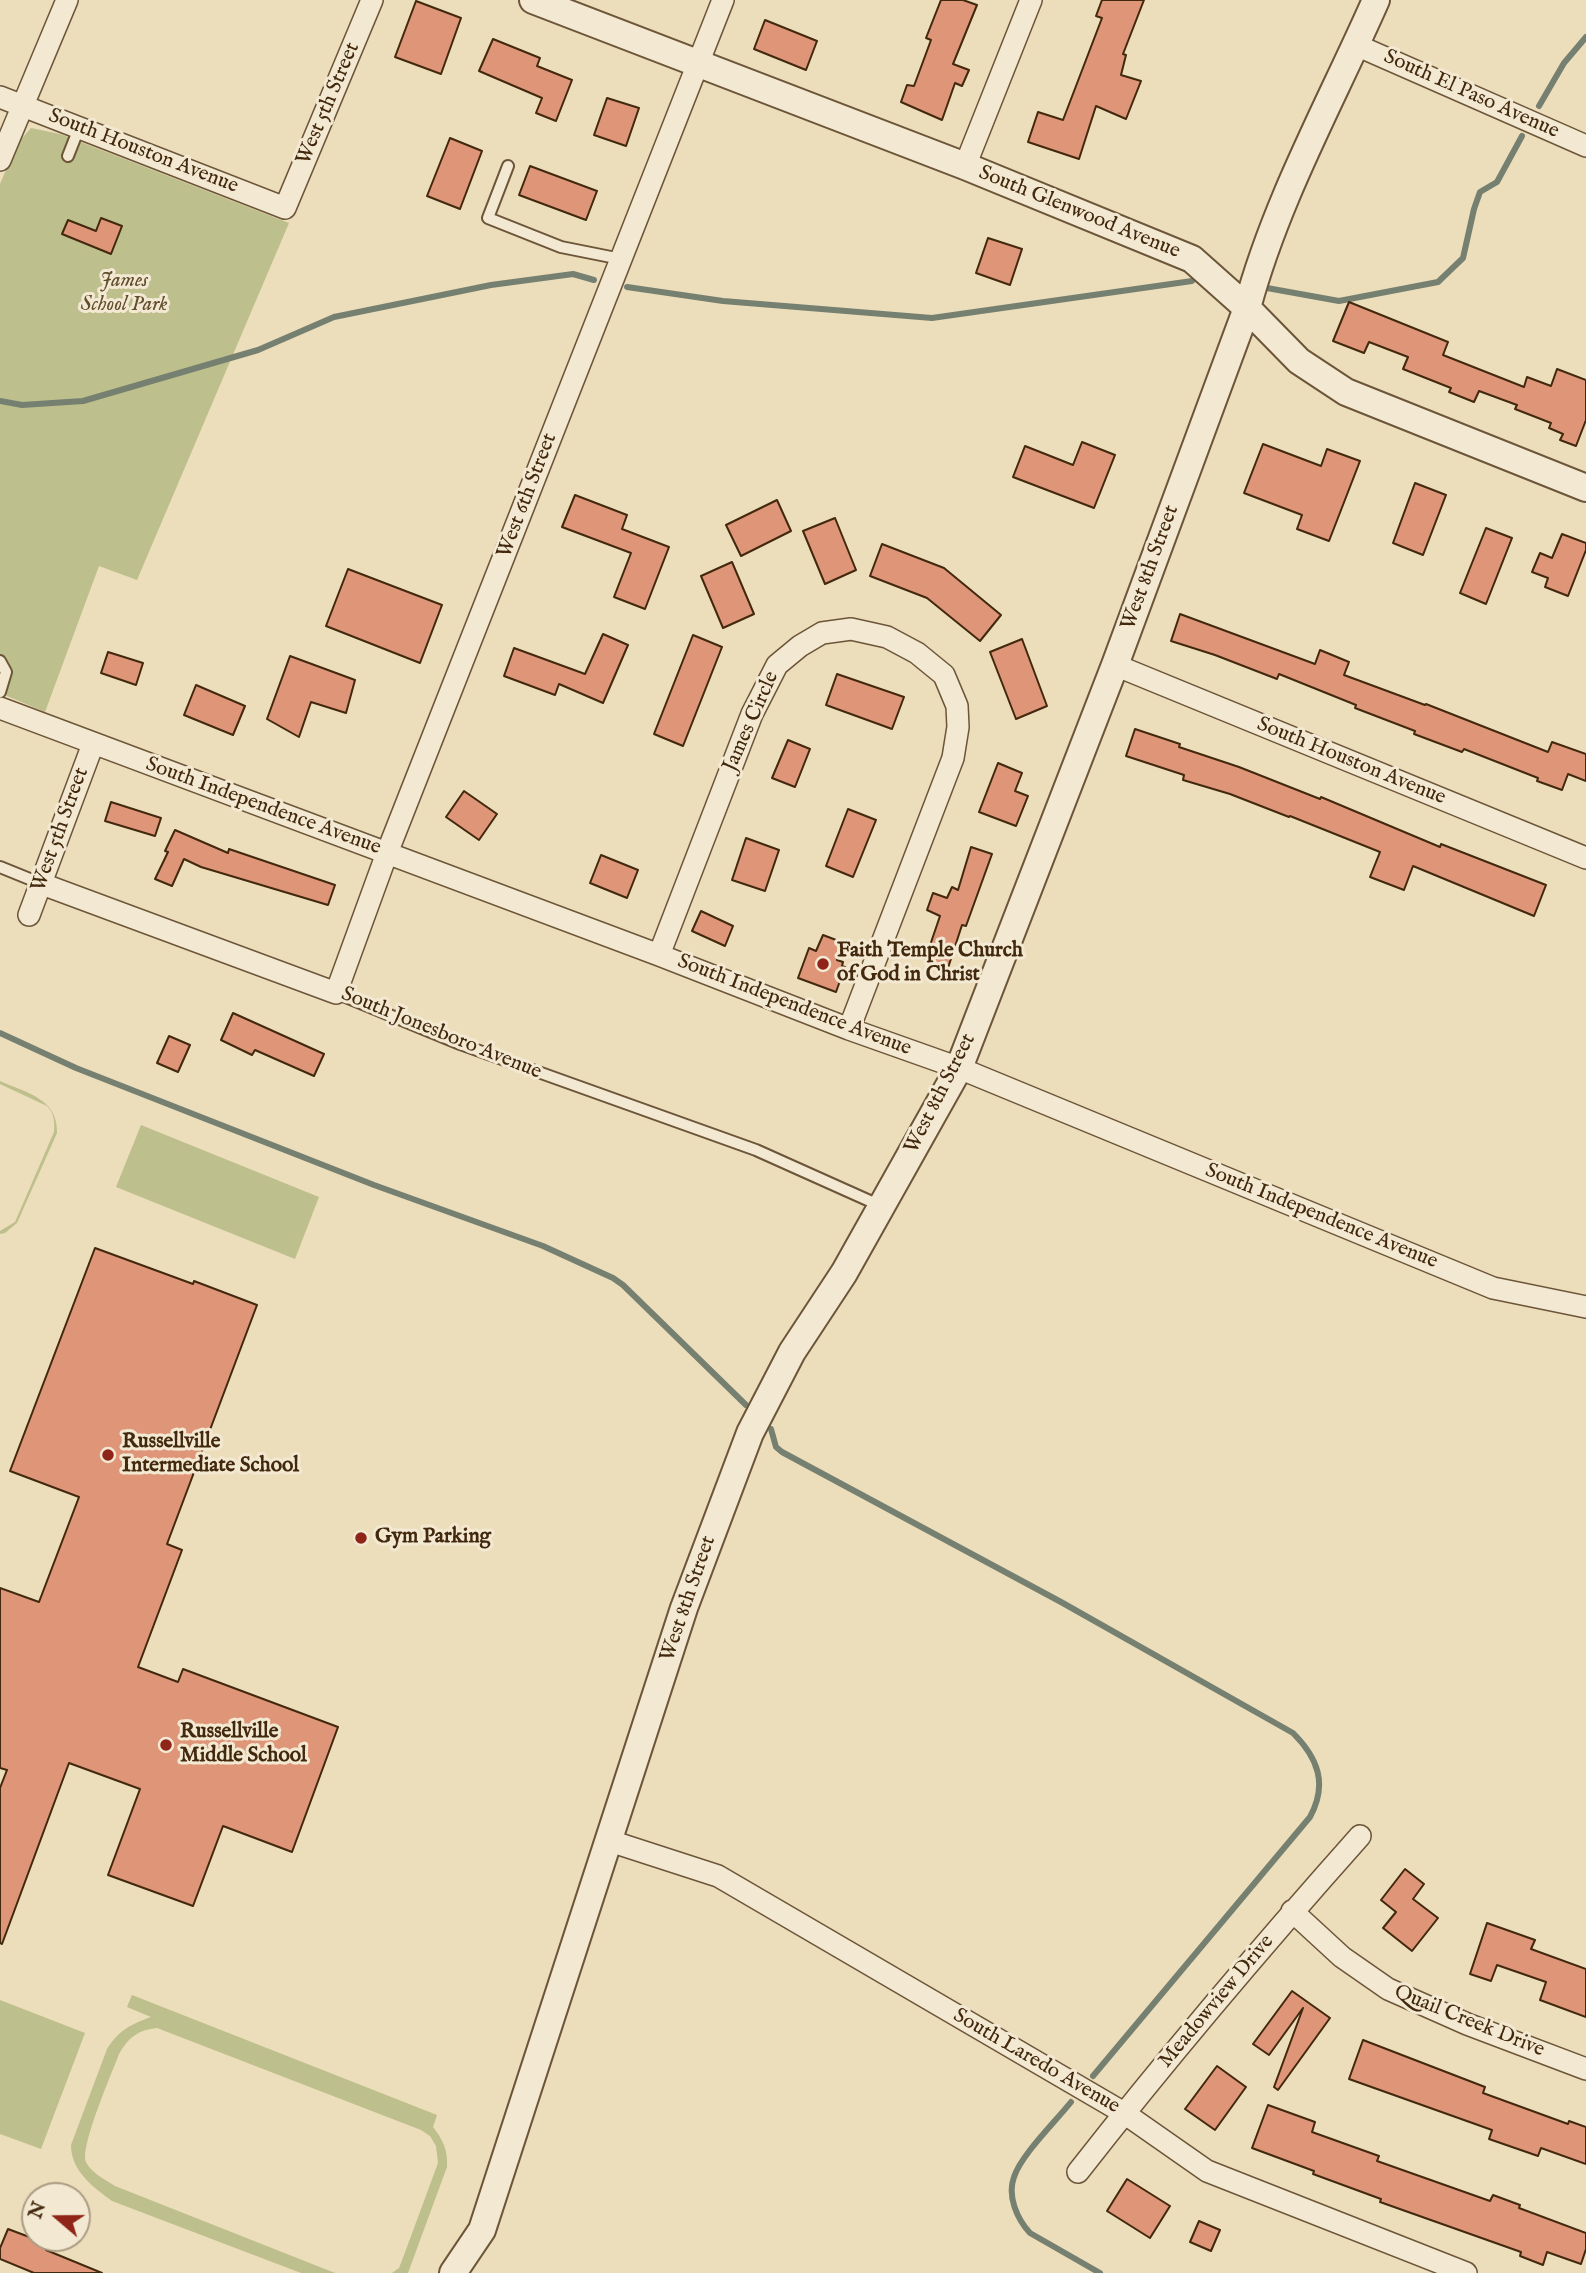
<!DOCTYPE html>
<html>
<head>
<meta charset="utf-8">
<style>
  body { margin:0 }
  #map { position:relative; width:1586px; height:2273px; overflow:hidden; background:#ecddbb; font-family:"IM FELL English",serif }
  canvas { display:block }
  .north { position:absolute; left:21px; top:2182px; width:70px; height:70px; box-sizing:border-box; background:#f3e9d3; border:2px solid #ac9c84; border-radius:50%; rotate:290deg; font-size:19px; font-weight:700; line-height:28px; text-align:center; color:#42280d }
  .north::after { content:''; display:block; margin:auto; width:24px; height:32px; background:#8f2418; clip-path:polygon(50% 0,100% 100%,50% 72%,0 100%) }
</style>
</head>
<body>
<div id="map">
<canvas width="1586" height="2273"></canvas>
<div class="north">N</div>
</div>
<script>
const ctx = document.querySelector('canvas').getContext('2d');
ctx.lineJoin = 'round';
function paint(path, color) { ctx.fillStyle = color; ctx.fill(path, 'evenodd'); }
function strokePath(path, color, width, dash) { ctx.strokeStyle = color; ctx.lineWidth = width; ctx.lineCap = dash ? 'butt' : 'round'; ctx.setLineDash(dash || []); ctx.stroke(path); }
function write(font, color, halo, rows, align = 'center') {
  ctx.font = font + ' "IM FELL English",serif'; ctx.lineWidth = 6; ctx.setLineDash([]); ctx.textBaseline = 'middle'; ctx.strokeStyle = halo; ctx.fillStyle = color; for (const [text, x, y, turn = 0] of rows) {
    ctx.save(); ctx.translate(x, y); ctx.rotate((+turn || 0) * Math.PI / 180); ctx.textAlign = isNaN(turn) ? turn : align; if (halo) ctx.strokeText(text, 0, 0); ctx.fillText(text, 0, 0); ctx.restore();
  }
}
const green = new Path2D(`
  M 31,128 L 60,134 L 289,223 L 137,580 L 99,566 L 45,712 L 0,693 L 0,184 L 17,144 Z
  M 0,1081 C 26,1093 58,1098 57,1133 L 17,1223 L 5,1233 L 0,1234 L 0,1231 L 15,1222 L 54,1132 C 55,1122 54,1113 47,1106 L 0,1084 Z
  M 141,1125 L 319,1197 L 295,1259 L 116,1187 Z
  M 132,1995 L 437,2115 L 433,2127 C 443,2140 448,2150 447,2167 L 408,2273 L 392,2273 L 399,2268 L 404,2255 L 438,2163 L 436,2146 L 430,2136 L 421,2130 L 157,2028 C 138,2030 129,2037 119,2054 C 112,2073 80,2146 86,2162 C 91,2173 106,2180 115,2186 L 335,2273 L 301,2273 L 112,2201 C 93,2187 71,2171 71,2145 L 107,2049 C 118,2031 131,2024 151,2017 L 127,2007 Z
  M 0,2000 L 85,2033 L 41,2149 L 0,2134 Z`);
const stream = new Path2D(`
  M 1539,106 L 1564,63 L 1586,37
  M 627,287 L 723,301 L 932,318 L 1192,281
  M 1267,288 L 1339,301 L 1438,282 L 1463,258 L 1474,209 L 1480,192 L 1497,182 L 1522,136
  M 0,401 L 22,405 L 83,401 L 258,350 L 334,317 L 491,285 L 573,274 L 594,280
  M 0,1033 L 76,1068 L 374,1185 L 543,1246 L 613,1278 L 623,1285 L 746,1405
  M 771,1429 L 776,1447 L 782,1452 L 1061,1602 L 1293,1733 C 1318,1758 1328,1784 1310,1817 L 1093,2076
  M 1071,2102 C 1056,2121 1021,2155 1014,2177 C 1007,2196 1017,2219 1030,2233 L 1100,2273`);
const building = new Path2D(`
  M 941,0 L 963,0 L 977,5 L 953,64 L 969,70 L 962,86 L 955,83 L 942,120 L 901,102 L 907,85 L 914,86 L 931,40 L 926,38 Z
  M 1102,0 L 1144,0 L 1123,54 L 1126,55 L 1121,75 L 1141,81 L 1126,119 L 1096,106 L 1079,159 L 1028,142 L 1038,112 L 1063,120 L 1102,18 L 1096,16 Z
  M 416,1 L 461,18 L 441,74 L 395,57 Z
  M 765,20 L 817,41 L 806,70 L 754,49 Z
  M 493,39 L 540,58 L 537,66 L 572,80 L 556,121 L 536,113 L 542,98 L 479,71 Z
  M 607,98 L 639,108 L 626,146 L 594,135 Z
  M 450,138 L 482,151 L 460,209 L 427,196 Z
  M 530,166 L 597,191 L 586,220 L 519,195 Z
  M 101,218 L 122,226 L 111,254 L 62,234 L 68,220 L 96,231 Z
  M 988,238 L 1022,249 L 1010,285 L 976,273 Z
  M 1349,302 L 1448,342 L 1443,355 L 1524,387 L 1527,377 L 1551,386 L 1557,369 L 1586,380 L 1586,420 L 1576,446 L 1560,440 L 1563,434 L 1549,428 L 1551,423 L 1515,409 L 1517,405 L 1479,391 L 1474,402 L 1449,392 L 1451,388 L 1403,369 L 1408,357 L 1369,342 L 1364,353 L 1333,341 Z
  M 1082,442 L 1115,455 L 1094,508 L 1013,477 L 1025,446 L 1073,465 Z
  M 1263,444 L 1321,466 L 1327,449 L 1360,461 L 1329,541 L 1297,529 L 1302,515 L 1244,493 Z
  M 1415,483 L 1446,495 L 1423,555 L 1393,543 Z
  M 575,495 L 627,515 L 622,529 L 669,547 L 645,609 L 614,597 L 631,553 L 562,527 Z
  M 777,500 L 791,531 L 741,556 L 726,525 Z
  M 835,518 L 856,570 L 825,584 L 803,531 Z
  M 1486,528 L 1512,538 L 1486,604 L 1460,593 Z
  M 1562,534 L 1586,543 L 1586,550 L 1568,596 L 1545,587 L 1548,578 L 1532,572 L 1540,553 L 1552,558 Z
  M 882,544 L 944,568 L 1001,615 L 980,641 L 927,598 L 870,576 Z
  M 732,562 L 754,614 L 723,628 L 701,576 Z
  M 348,569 L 442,605 L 420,663 L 326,626 Z
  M 1180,614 L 1315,664 L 1320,650 L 1349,662 L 1344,675 L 1425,705 L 1426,704 L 1548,752 L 1552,742 L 1586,754 L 1586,781 L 1568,774 L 1562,790 L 1537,781 L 1538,778 L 1464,749 L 1462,752 L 1414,734 L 1415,731 L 1355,708 L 1356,705 L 1279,674 L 1277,679 L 1215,655 L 1171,641 Z
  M 603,634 L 628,645 L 603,703 L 559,684 L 555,695 L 504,676 L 514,648 L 585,674 Z
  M 693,635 L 722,647 L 683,746 L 654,734 Z
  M 1022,639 L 1047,706 L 1016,719 L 990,652 Z
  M 108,652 L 143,663 L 136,685 L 101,673 Z
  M 290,656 L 355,680 L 346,713 L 311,702 L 299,737 L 267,719 Z
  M 837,674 L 904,697 L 892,729 L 826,705 Z
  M 196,685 L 245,706 L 233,735 L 184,715 Z
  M 1135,729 L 1180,744 L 1179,747 L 1239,767 L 1320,799 L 1321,797 L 1440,847 L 1441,844 L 1546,885 L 1534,916 L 1413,866 L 1404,890 L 1370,877 L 1380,852 L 1290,816 L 1289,817 L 1230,794 L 1183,780 L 1184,775 L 1126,756 Z
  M 788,740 L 810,749 L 795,787 L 772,778 Z
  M 998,763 L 1022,773 L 1015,791 L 1028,796 L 1016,826 L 979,812 Z
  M 464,791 L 497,814 L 479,840 L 446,817 Z
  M 111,802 L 161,818 L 155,836 L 105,821 Z
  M 848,809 L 876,820 L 853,877 L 826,866 Z
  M 175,830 L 228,853 L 229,849 L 335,885 L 328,905 L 201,867 L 184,859 L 172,886 L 155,879 L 168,852 L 165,851 Z
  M 746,838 L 779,850 L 765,891 L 732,880 Z
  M 971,847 L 992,854 L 966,926 L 962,925 L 948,968 L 925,960 L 940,916 L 927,910 L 933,893 L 947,898 L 952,887 L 958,890 Z
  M 601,855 L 638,870 L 627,898 L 590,883 Z
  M 701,911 L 733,926 L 725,946 L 692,931 Z
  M 823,935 L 844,943 L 837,960 L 843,962 L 842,966 L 845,967 L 836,992 L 798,978 L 809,948 L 816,951 Z
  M 233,1013 L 324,1054 L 314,1076 L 255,1050 L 252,1055 L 221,1040 Z
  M 169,1036 L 190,1045 L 178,1072 L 157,1063 Z
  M 95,1248 L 193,1284 L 194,1281 L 257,1305 L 167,1544 L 182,1550 L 138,1667 L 178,1682 L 183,1669 L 338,1727 L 292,1852 L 223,1826 L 193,1906 L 108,1875 L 140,1789 L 69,1763 L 2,1944 L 0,1943 L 0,1788 L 7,1770 L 0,1768 L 0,1588 L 39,1602 L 79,1497 L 10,1471 Z
  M 1405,1869 L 1424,1884 L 1413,1899 L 1438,1918 L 1412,1951 L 1383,1928 L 1396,1912 L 1381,1900 Z
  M 1487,1923 L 1535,1940 L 1531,1949 L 1586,1969 L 1586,2017 L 1540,2000 L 1546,1982 L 1497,1965 L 1491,1981 L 1470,1974 Z
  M 1292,1991 L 1330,2018 L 1278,2090 L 1274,2087 L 1303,2008 L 1269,2055 L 1253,2044 Z
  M 1363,2040 L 1485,2087 L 1483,2093 L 1568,2124 L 1569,2121 L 1586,2127 L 1586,2164 L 1541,2148 L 1538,2156 L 1489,2139 L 1492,2130 L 1349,2079 Z
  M 1217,2066 L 1246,2087 L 1215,2130 L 1185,2109 Z
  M 1268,2105 L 1315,2122 L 1312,2132 L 1379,2156 L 1377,2161 L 1490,2201 L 1493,2195 L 1520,2205 L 1519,2208 L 1586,2233 L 1586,2249 L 1581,2264 L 1547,2252 L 1543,2265 L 1520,2256 L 1521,2252 L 1380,2202 L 1381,2199 L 1313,2174 L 1314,2171 L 1252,2148 Z
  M 1127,2179 L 1170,2206 L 1150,2238 L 1107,2211 Z
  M 1199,2221 L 1220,2230 L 1211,2251 L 1190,2242 Z
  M 8,2229 L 48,2244 L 46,2250 L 102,2273 L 34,2273 L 0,2259 L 0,2248 Z`);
const service = new Path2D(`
  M 68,156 L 79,128
  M 508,166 L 488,218 L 561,247 L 621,259
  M 0,661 L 6,672 L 0,692
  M 0,867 L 42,884
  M 336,993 L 460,1044 L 756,1150 L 881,1206`);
const minor = new Path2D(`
  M 1356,45 L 1586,146
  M 0,97 L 285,208 L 372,0
  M 0,160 L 67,0
  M 965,166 L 1031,0
  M 1115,665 L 1586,858
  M 0,708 L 659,955 L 849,1029 L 959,1068 L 1493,1288 L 1586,1307
  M 42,884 L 336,993 L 387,853 L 723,0
  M 29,915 L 93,744
  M 659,955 L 752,714 L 777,665 L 800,646 L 822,633 L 851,629 L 887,637 L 917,653 L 944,675 L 957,706 L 958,727 L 953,758 L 849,1029
  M 610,1841 L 718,1876 L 1124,2113 L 1207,2171 L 1466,2273
  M 1292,1911 L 1342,1957 L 1388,1989 L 1467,2024 L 1586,2069
  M 1078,2172 C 1168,2057 1263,1945 1360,1836`);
const tertiary = new Path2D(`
  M 533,0 L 965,166 L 1192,259 L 1247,308 L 1299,361 L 1346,392 L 1586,488
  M 453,2273 L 482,2230 L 684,1608 L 750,1433 L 792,1352 L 844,1273 L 959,1068 L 1115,665 L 1247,308 C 1276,200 1331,102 1376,0`);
const markers = [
  [823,964,7,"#8f2418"],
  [108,1455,7,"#8f2418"],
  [361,1538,7,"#8f2418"],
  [166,1745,7,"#8f2418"]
];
const streetNames = [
  ["South El Paso Avenue",1471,95,24],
  ["West 5th Street",329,104,-67],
  ["South Houston Avenue",143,152,21],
  ["South Glenwood Avenue",1079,213,22],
  ["West 6th Street",528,496,-69],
  ["West 8th Street",1151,568,-70],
  ["James Circle",752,722,-66],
  ["South Houston Avenue",1351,762,22],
  ["South Independence Avenue",263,807,20],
  ["West 5th Street",61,830,-70],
  ["South Independence Avenue",794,1006,21],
  ["South Jonesboro Avenue",441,1034,22],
  ["West 8th Street",941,1094,-63],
  ["South Independence Avenue",1321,1217,22],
  ["West 8th Street",689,1599,-71],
  ["Meadowview Drive",1217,2002,-50],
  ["Quail Creek Drive",1469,2022,22],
  ["South Laredo Avenue",1036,2062,30]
];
const parkNames = [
  ["James",124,282],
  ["School Park",124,306]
];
const poiNames = [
  ["Faith Temple Church",837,952],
  ["of God in Christ",837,976],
  ["Russellville",122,1443],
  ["Intermediate School",122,1467],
  ["Gym Parking",375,1538],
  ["Russellville",180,1733],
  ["Middle School",180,1757]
];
paint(green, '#bdbf8c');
strokePath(stream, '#768071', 6);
paint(building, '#de9578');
strokePath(building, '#42280d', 2);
strokePath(service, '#6c5538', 14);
strokePath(minor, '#6c5538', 24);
strokePath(tertiary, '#6c5538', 30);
strokePath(service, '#f3e9d3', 10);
strokePath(minor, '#f3e9d3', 21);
strokePath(tertiary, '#f3e9d3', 26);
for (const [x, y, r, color] of markers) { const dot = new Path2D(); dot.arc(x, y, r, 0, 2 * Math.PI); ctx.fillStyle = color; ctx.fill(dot); strokePath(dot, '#f3e9d3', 2.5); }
write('21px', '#42280d', '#f3e9d3', streetNames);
write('italic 21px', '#614e2d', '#f3e9d3', parkNames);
write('bold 21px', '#42280d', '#f3e9d3', poiNames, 'left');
</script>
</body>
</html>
